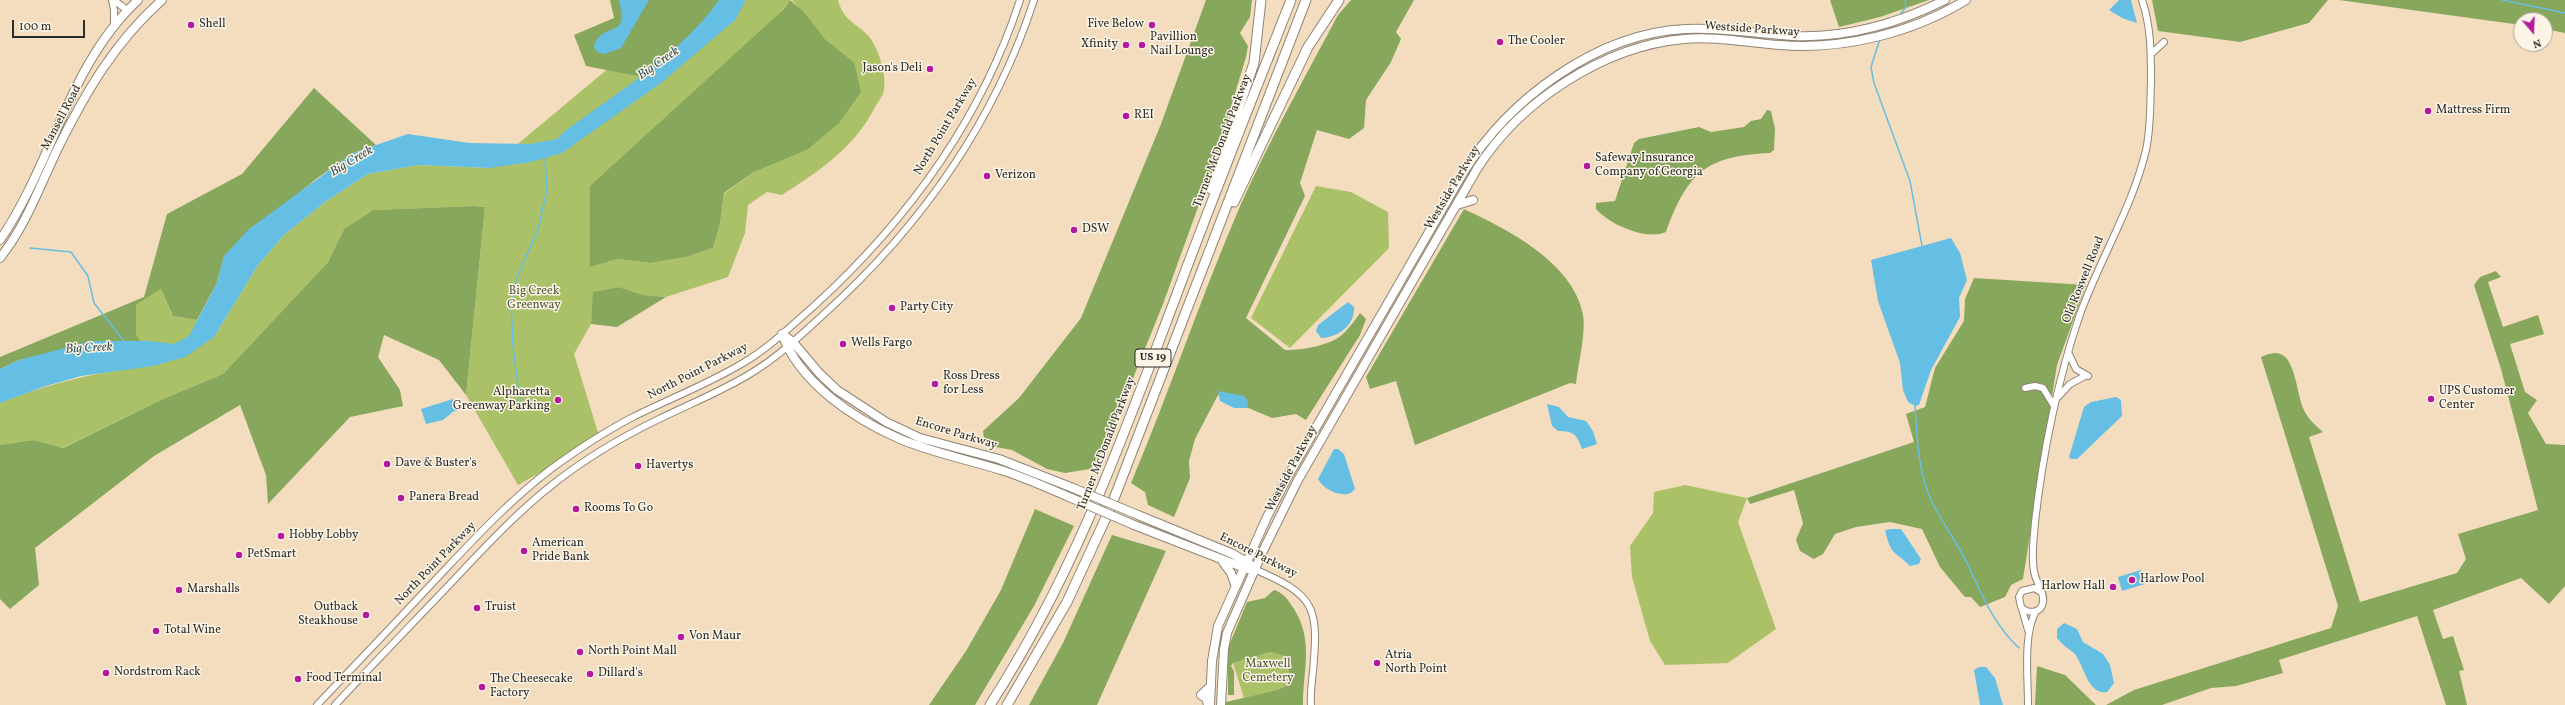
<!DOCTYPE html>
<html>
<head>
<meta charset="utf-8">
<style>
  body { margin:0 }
  #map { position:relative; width:2565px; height:705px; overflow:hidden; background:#f4ddbf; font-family:Vollkorn,serif }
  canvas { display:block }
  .north { position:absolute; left:2513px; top:12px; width:40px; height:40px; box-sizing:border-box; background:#fcf5e5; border:1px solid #a8a49b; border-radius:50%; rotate:161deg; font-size:11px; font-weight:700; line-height:16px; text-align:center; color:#2b2b2b }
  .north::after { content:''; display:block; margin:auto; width:14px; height:18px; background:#b5179e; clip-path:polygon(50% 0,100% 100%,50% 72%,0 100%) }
  .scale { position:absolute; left:12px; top:20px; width:73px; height:18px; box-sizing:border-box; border:2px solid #2b2b2b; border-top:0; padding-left:5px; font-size:12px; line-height:14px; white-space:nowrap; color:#2b2b2b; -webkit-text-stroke:3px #fcf5e5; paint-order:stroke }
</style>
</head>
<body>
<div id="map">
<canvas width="2565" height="705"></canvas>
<div class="north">N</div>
<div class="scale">100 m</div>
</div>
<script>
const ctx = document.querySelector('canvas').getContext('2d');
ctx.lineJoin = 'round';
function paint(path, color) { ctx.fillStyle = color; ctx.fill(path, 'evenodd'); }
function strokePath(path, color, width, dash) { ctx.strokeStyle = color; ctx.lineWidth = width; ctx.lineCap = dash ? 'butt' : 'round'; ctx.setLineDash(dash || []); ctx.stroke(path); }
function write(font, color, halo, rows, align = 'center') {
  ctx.font = font + ' Vollkorn,serif'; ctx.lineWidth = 3; ctx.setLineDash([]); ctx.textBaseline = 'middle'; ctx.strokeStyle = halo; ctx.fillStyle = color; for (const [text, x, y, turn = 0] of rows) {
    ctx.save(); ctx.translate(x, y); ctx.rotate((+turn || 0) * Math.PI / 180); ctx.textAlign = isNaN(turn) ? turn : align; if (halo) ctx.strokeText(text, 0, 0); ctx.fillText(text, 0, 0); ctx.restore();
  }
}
const green = new Path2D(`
  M 665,0 L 790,0 L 590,267 L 618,259 L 651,263 L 686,257 L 713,248 L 720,224 L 724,194 L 752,173 L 807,150 L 854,62 L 825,39 L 792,0 L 838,0 C 845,27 864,23 875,46 C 881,59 886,75 884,90 C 883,96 877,103 874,109 C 853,149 819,171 782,195 L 767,192 L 748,205 L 745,233 L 728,277 L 666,297 L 643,295 L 619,287 L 594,292 L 591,324 L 574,354 L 600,439 L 518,485 L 466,395 L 485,207 L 474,206 L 373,210 L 344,229 L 328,262 L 223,374 L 163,399 L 62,448 L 33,440 L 0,445 L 0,403 C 52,383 97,371 152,366 L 136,334 L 136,305 L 161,289 L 173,316 L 197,320 L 214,337 L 258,265 L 285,234 L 325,202 L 368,174 L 418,165 L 489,168 L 622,57 Z
  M 1316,186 L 1351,192 L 1388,212 L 1389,248 L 1290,348 L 1251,318 Z
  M 1685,485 L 1747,498 L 1738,522 L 1776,629 L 1728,663 L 1665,665 L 1650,641 L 1632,577 L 1630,546 L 1653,513 L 1654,492 Z
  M 1270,652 L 1287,657 L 1290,684 L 1277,690 L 1244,698 L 1233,663 Z`);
const forest = new Path2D(`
  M 610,0 L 721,0 L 724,3 L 648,78 L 586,66 L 574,35 L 614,18 Z
  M 790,0 L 803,11 L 825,39 L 854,62 L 861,92 L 839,123 L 807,150 L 752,173 L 724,193 L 720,224 L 713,248 L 686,257 L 651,263 L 618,259 L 590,267 L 590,186 L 783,10 Z
  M 1206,0 L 1252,0 L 1250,17 L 1240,33 L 1248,46 L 1246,57 L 1214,163 L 1163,304 L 1113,428 L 1096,462 L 1090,469 L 1065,473 L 1047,469 L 1012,450 L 985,445 L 983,431 L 1019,398 L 1081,318 L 1161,124 Z
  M 1351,0 L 1414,0 L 1396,32 L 1401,39 L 1391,62 L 1366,100 L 1364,128 L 1349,139 L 1317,130 L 1300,183 L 1305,196 L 1246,318 L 1285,350 C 1302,350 1331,346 1344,333 C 1350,327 1355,320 1360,313 L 1366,319 L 1360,335 L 1306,420 L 1296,414 L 1272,418 L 1218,395 L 1195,439 L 1189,461 L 1190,478 L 1174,517 L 1148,505 L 1145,492 L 1131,483 C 1170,391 1201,296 1241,204 C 1270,139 1305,77 1338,15 Z
  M 1830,0 L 1929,0 L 1880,17 L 1839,27 Z
  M 2152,0 L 2328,0 L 2309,23 L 2240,42 L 2158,31 Z
  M 2339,0 L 2565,0 L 2565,33 L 2545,29 L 2545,20 L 2521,20 L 2521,25 Z
  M 314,88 L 376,145 L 353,153 L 316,179 L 224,256 L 217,283 L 197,320 L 173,316 L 161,289 L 136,305 L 136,334 L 140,341 L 19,360 L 0,369 L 0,357 L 144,297 L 167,214 L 242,174 Z
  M 1767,110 L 1771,111 L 1775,129 L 1774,150 L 1770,153 C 1706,156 1688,172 1666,232 C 1646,241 1609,224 1596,209 L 1596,203 L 1615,201 L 1634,143 L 1639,139 L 1699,127 L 1711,132 L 1744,127 L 1751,121 L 1761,119 Z
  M 474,206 L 485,207 L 466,395 L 439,360 L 384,335 L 378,357 L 400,390 L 403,406 L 350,417 L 268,504 L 266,475 L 240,405 L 154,456 L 35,548 L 39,585 L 10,609 L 0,599 L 0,445 L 33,440 L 63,448 L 163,399 L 223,374 L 328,262 L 344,229 L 373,210 Z
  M 1464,209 C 1507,229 1574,263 1583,315 C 1586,334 1578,364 1576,384 L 1570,383 L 1415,445 L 1396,381 L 1370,389 L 1366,377 Z
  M 2496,271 L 2501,277 L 2488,282 L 2503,327 L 2538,315 L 2544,334 L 2510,344 L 2525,392 L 2537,400 L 2528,413 L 2546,444 L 2565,445 L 2565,586 L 2549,604 L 2521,578 L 2433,610 L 2443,639 L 2453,636 L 2464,670 L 2459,671 L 2467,705 L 2446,705 L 2417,616 L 2279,660 L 2283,673 L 2236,686 L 2211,688 L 2162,705 L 2106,705 L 2134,690 L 2331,628 L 2338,606 L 2261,357 C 2268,354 2277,350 2284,356 C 2295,364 2298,396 2303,408 C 2307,418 2315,425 2323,432 L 2309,437 L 2360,602 L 2457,573 L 2466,559 L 2458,534 L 2538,510 L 2501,369 L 2474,285 L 2480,277 Z
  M 1974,278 L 2086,285 L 2057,365 L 2023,579 L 2011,585 L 2005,597 L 1980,607 L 1971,597 L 1965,597 L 1940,567 L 1922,529 L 1890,522 L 1856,527 L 1835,534 L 1823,554 L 1814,559 L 1800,551 L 1796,540 L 1803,523 L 1794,490 L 1750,504 L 1747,498 L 1914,442 L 1906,414 L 1925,407 L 1935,368 L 1964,321 L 1965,299 Z
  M 619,287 L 643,295 L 666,297 L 617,327 L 591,324 L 593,292 Z
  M 1035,509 L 1074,526 L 1034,606 L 975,705 L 929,705 L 966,651 L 1001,590 Z
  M 1112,535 L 1166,551 L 1097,705 L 1029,705 L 1063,643 Z
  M 1274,590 C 1284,593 1288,600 1294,609 C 1314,641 1303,669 1303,705 L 1226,705 L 1226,702 L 1277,690 L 1290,684 L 1287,657 L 1270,652 L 1233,663 L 1231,666 L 1234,671 L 1234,695 L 1228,695 L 1228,648 L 1247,602 L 1265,598 Z
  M 2037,666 L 2065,675 L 2096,705 L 2035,705 Z`);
const water = new Path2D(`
  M 619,0 L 649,0 L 621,48 L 605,54 L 597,52 L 594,47 C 599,27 617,33 621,22 C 623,17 620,6 619,0 Z
  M 719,0 L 746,0 L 735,20 L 661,83 L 562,153 L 531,162 L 489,168 L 418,165 L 368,174 L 325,202 L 285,234 L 258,265 L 214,337 L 185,357 L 153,366 L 81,376 L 46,386 L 0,403 L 0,369 L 19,360 L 91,341 L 148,341 L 174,344 L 189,336 L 217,283 L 224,256 L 249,229 L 353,153 L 408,134 L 469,143 L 530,144 L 557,139 L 565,131 C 618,92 681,54 719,0 Z
  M 2119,0 L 2131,0 L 2137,23 L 2122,18 L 2109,10 Z
  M 1951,238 L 1960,253 L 1967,280 L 1959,298 L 1960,317 L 1931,370 L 1919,405 L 1915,406 L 1908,402 L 1903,390 L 1900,363 L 1878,301 L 1871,260 Z
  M 1348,302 L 1354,307 C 1355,326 1338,337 1321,338 L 1316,331 L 1318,325 Z
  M 1218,391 L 1244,396 L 1248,401 L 1247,408 L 1234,408 L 1220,401 Z
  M 2116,397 L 2121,400 L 2122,416 L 2077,459 L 2071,459 L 2069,457 L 2084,407 L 2091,402 Z
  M 453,399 L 458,411 L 454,411 L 443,420 L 426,424 L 421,409 Z
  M 1547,404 L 1559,407 L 1568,417 L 1586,421 L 1593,431 L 1597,444 L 1582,449 C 1577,434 1573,431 1558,431 L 1552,426 Z
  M 1334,449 L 1338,449 L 1344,454 L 1355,489 C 1347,501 1323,490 1318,479 Z
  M 1891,529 L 1901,529 L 1921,559 L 1919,564 L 1910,566 C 1895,550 1891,557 1885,530 Z
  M 2141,570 L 2145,584 L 2122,591 L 2118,577 Z
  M 2064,623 L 2077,629 L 2083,642 L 2103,654 L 2110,665 L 2114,683 L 2107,692 C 2087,695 2084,664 2074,653 C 2068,648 2062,645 2057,638 L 2057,629 Z
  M 1979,667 L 1986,667 L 1995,678 L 2003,705 L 1980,705 L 1974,670 Z`);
const stream = new Path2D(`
  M 2502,0 L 2565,13
  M 1899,16 L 1906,7 L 1905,0
  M 1880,39 L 1871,67 L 1874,83 L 1910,181 L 1922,246
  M 30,248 L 71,252 L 88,276 L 94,303 L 124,341
  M 520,402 L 513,347 L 511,301 L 518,275 L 538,229 L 547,190 L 545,158
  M 1915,406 C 1917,438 1918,472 1932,502 C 1942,523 1957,542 1967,563 C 1981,593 1994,625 2019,648`);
const minor = new Path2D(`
  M 112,0 L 114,10 L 114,24
  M 114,0 L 127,10
  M 2151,54 L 2164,42
  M 2068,352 L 2076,369 L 2088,376
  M 2025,388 L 2035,386 L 2043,388 L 2054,406
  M 2058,397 L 2070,384 L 2085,376
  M 1254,569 C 1315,595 1319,606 1313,671 C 1312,682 1310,694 1311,705
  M 2041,592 L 2034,588 L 2022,591 L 2019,597 L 2021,607 C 2028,614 2041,614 2043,602 C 2045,593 2035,581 2034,571 C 2031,555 2034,537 2035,522 C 2043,452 2057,383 2079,317 C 2099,260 2132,209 2146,150 C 2151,128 2150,104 2151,81 C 2151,54 2151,26 2142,0
  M 2022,609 L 2028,630
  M 317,705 C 358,662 399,619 440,575 C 475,538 510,500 551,469 C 577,450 604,432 633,417 C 669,399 708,384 743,363 C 769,348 791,326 814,306 C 906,222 981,120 1020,0
  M 335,705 C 373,664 412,624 451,583 C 485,547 518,511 557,481 C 588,457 622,437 657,420 C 689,404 723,391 753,372 C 779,356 801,335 824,314 C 919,228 994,123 1034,0
  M 2028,705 C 2028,679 2023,633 2036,611`);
const major = new Path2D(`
  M 1457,205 L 1473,200
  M 0,240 C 53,163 68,65 138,0
  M 0,258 C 27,224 40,185 59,146 C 87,90 115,42 162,0
  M 782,334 C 800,383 854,419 900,439 C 933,453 970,460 1004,471 C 1026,478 1048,488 1069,497
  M 782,334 L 793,342 L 819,373 L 837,390 L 886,422 L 920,438 L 999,459 L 1073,488
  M 1138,515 L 1233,554 L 1250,564
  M 1134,525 L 1247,569
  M 1223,562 L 1231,573 L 1235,584
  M 1208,705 L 1206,698 L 1201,695 L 1211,686
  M 1210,705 L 1212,661 L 1218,626 L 1267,517 L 1288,476 L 1463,173 C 1509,99 1597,33 1686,29 C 1722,27 1758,34 1794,36 C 1847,38 1899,23 1945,0
  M 1221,705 L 1224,649 L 1227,633 L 1262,553 L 1298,480 L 1477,169 C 1520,101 1604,46 1684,39 C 1716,36 1748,43 1780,45 C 1844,50 1912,33 1966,0`);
const highway = new Path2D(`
  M 1211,189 L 1254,63 L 1261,0
  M 1234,202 L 1308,47 L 1339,0
  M 990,705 C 1074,575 1121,442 1175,299 C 1212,199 1252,99 1291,0
  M 1007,705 L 1067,602 L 1110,509 L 1306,0`);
const majorBridge = new Path2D(`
  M 1073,488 L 1138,515
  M 1069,497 L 1134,525`);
const markers = [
  [191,25,4,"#b5179e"],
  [1152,25,4,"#b5179e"],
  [1500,42,4,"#b5179e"],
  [1126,45,4,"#b5179e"],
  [1142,45,4,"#b5179e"],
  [930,69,4,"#b5179e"],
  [2428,111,4,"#b5179e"],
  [1126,116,4,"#b5179e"],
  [1587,166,4,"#b5179e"],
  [987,176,4,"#b5179e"],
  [1074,230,4,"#b5179e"],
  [892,308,4,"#b5179e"],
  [843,344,4,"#b5179e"],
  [935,384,4,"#b5179e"],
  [2431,399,4,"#b5179e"],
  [558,400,4,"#b5179e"],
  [387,464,4,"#b5179e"],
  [638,466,4,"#b5179e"],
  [401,498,4,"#b5179e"],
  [576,509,4,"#b5179e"],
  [281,536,4,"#b5179e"],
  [524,551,4,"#b5179e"],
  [239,555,4,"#b5179e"],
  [2132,580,4,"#b5179e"],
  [2113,587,4,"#b5179e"],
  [179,590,4,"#b5179e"],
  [477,608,4,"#b5179e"],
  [366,615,4,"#b5179e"],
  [156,631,4,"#b5179e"],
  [681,637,4,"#b5179e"],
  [580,652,4,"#b5179e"],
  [1377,663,4,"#b5179e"],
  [106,673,4,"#b5179e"],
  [590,674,4,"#b5179e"],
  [298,679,4,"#b5179e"],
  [482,687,4,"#b5179e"]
];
const shields = [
  [1153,358,36]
];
const shieldNames = [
  ["US 19",1153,358]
];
const poiNames = [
  ["Shell",199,25],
  ["Five Below",1144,25,"right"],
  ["Pavillion",1150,38],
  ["Nail Lounge",1150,52],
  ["The Cooler",1508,42],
  ["Xfinity",1118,45,"right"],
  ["Jason's Deli",922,69,"right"],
  ["Mattress Firm",2436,111],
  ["REI",1134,116],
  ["Safeway Insurance",1595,159],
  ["Company of Georgia",1595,173],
  ["Verizon",995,176],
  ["DSW",1082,230],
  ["Party City",900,308],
  ["Wells Fargo",851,344],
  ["Ross Dress",943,377],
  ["for Less",943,391],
  ["UPS Customer",2439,392],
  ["Center",2439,406],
  ["Alpharetta",550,393,"right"],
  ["Greenway Parking",550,407,"right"],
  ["Dave & Buster's",395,464],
  ["Havertys",646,466],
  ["Panera Bread",409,498],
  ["Rooms To Go",584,509],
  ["Hobby Lobby",289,536],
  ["American",532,544],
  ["Pride Bank",532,558],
  ["PetSmart",247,555],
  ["Harlow Pool",2140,580],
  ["Harlow Hall",2105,587,"right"],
  ["Marshalls",187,590],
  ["Outback",358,608,"right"],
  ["Steakhouse",358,622,"right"],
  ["Truist",485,608],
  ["Total Wine",164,631],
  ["Von Maur",689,637],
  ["North Point Mall",588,652],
  ["Atria",1385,656],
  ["North Point",1385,670],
  ["Nordstrom Rack",114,673],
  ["Dillard's",598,674],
  ["Food Terminal",306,679],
  ["The Cheesecake",490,680],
  ["Factory",490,694]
];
const streetNames = [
  ["Westside Parkway",1752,30,4],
  ["Mansell Road",62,118,-62],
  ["North Point Parkway",946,127,-59],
  ["Turner McDonald Parkway",1223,141,-69],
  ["Westside Parkway",1453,188,-59],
  ["Old Roswell Road",2084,280,-68],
  ["North Point Parkway",698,372,-27],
  ["Encore Parkway",956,434,17],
  ["Turner McDonald Parkway",1107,444,-69],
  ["Westside Parkway",1292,469,-62],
  ["Encore Parkway",1258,556,27],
  ["North Point Parkway",436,564,-46]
];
const parkNames = [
  ["Big Creek",534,292],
  ["Greenway",534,306],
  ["Maxwell",1268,665],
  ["Cemetery",1268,679]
];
const waterNames = [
  ["Big Creek",659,64,-35],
  ["Big Creek",352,162,-31],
  ["Big Creek",89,349,-3]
];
paint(green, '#aac167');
paint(forest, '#87a75c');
paint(water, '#65bee3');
strokePath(stream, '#65bee3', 1.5);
strokePath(minor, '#908475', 8);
strokePath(major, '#908475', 10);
strokePath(highway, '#908475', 11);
strokePath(minor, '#fff', 6);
strokePath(major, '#fff', 8);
strokePath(highway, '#fff', 9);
strokePath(majorBridge, '#908475', 10, []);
strokePath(majorBridge, '#fff', 8);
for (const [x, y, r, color] of markers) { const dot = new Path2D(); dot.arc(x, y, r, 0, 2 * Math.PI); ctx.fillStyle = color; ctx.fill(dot); strokePath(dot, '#fcf5e5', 1.5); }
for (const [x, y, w] of shields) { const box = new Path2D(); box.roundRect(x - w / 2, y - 9, w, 18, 3); ctx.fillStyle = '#fcf5e5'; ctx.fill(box); strokePath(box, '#2b2b2b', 1); }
write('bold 11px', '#2b2b2b', null, shieldNames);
write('12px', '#2b2b2b', '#fcf5e5', poiNames, 'left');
write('12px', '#2b2b2b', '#fcf5e5', streetNames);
write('12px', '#51583d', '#fcf5e5', parkNames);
write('italic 13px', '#3c5762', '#fcf5e5', waterNames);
</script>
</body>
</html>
